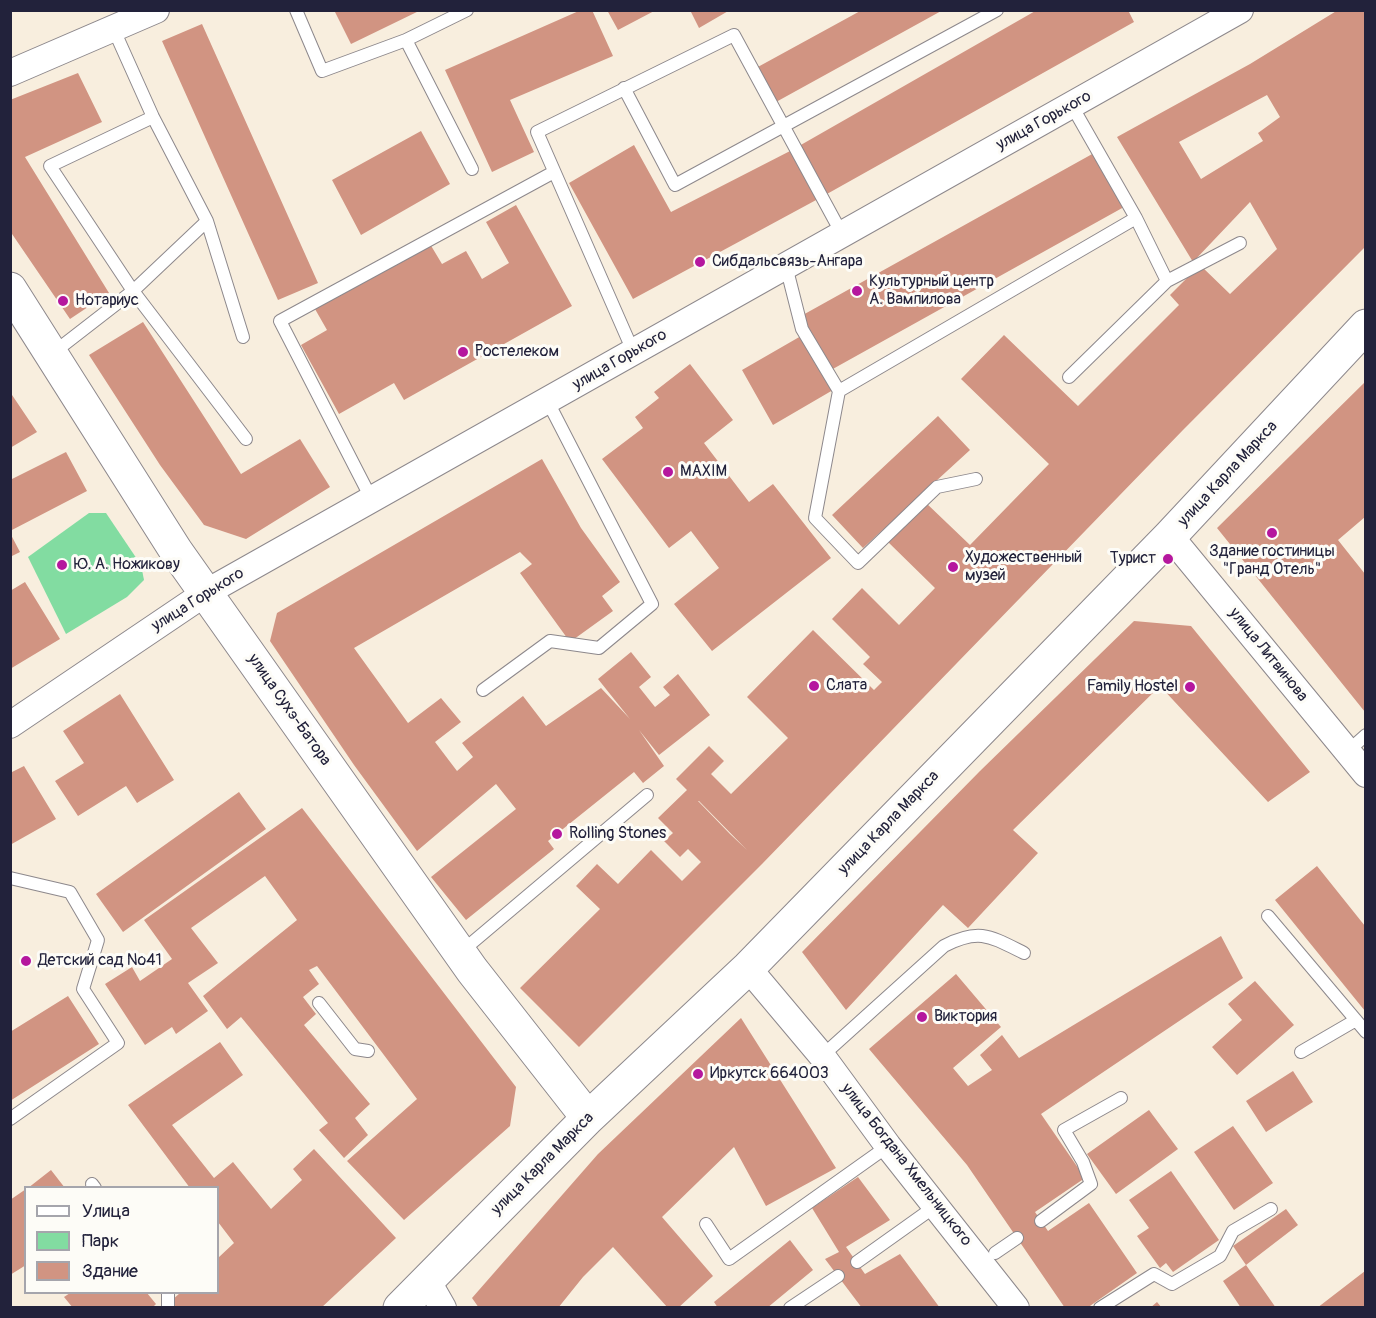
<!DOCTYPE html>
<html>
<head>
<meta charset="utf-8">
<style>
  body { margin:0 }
  #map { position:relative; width:1376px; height:1318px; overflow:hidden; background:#f8eede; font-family:Pangolin,sans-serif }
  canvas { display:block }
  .frame { position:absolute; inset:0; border:12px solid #22223b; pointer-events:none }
  .legend { position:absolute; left:24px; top:1186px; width:195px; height:108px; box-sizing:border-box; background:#fdfcf7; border:2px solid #a5a5ac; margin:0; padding:8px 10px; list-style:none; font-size:18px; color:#22223b }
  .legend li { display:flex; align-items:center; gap:12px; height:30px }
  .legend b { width:30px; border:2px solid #a5a5ac }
</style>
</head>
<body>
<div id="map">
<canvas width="1376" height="1318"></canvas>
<div class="frame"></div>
<ul class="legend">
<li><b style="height:8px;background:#fff"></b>Улица</li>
<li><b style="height:16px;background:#82dca1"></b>Парк</li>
<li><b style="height:16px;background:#d19482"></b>Здание</li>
</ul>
</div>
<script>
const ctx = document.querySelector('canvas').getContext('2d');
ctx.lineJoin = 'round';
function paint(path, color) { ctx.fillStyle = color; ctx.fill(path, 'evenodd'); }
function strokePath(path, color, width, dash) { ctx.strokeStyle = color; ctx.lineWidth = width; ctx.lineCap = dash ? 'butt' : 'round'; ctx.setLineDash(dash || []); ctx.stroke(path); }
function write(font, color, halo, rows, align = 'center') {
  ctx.font = font + ' Pangolin,sans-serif'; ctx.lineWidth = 6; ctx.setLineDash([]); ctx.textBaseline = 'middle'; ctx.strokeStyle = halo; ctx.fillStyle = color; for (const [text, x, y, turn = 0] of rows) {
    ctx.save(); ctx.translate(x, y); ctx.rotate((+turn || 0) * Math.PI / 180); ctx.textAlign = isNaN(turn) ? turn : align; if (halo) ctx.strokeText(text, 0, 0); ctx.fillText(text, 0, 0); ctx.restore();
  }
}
const green = new Path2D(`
  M 89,513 L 106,513 L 141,565 L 144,580 L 127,597 L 66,634 L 28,557 Z`);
const building = new Path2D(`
  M 334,10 L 421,10 L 351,44 Z
  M 581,10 L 592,10 L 613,56 L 510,100 L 534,152 L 492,172 L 445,70 Z
  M 607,10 L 656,10 L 618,30 Z
  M 690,10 L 730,10 L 699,28 Z
  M 862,10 L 943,10 L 776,102 L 756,68 Z
  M 1037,10 L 1128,10 L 1134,22 L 818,199 L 633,299 L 569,183 L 634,145 L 671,212 L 792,150 Z
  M 1338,10 L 1365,10 L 1365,247 L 1183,430 L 762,864 L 579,1047 L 520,988 L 600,909 L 576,886 L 597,864 L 618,884 L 651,850 L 682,881 L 701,862 L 688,849 L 680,857 L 664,841 L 673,833 L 658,818 L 687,790 L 676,779 L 709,746 L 724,761 L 711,774 L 731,794 L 788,738 L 747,697 L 813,630 L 874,690 L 882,682 L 863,664 L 870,657 L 832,619 L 862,588 L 899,625 L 935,588 L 886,540 L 924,501 L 970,545 L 1049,464 L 961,379 L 1004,335 L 1078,406 L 1179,305 L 1170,295 L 1200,265 L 1230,294 L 1277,249 L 1250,202 L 1193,262 L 1117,137 L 1250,64 ZM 1267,95 L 1280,117 L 1258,133 L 1263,141 L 1201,179 L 1179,142 ZM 698,801 L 699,801 L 747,850 L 730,834 Z
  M 202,24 L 318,283 L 278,300 L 162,41 Z
  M 78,73 L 102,122 L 25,157 L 109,293 L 70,319 L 10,231 L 10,100 Z
  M 421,131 L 450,184 L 361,235 L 332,180 Z
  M 1094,153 L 1124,207 L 831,370 L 801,316 Z
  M 516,205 L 572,306 L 404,400 L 394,383 L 339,414 L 301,345 L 327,330 L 315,309 L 430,244 L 442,264 L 466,251 L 482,279 L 509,263 L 486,222 Z
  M 143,322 L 241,474 L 300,439 L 330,487 L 246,539 L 204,525 L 160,465 L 89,355 Z
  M 801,336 L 833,390 L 773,425 L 742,370 Z
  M 690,364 L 733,420 L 704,443 L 749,502 L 773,484 L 831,558 L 712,651 L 674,604 L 719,568 L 691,531 L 669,548 L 602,459 L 643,428 L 635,417 L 659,398 L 654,392 Z
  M 1365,382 L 1365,517 L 1338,540 L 1365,574 L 1365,712 L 1217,528 Z
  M 10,392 L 37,432 L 10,448 Z
  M 938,416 L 970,450 L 863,548 L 832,515 Z
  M 66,452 L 87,491 L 10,531 L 10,480 Z
  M 542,459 L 581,528 L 620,582 L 602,596 L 613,611 L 570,642 L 520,573 L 532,564 L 520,552 L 354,648 L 408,723 L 441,698 L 461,722 L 435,742 L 457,771 L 473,757 L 462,743 L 523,696 L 546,726 L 601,688 L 630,719 L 598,679 L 631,652 L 651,677 L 639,687 L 655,707 L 670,695 L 663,687 L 678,674 L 710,715 L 659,755 L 639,730 L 664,766 L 643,783 L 634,772 L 548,841 L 554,849 L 466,920 L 431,877 L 516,809 L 496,784 L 417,851 L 354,765 L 270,641 L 277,613 Z
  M 10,533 L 20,552 L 10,557 Z
  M 25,582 L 60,639 L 10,669 L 10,591 Z
  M 1134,621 L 1191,626 L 1310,772 L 1268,802 L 1160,686 L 1013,830 L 1038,853 L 968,928 L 943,905 L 846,1010 L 802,952 L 980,771 Z
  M 120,694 L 174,780 L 137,803 L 126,786 L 78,816 L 55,781 L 84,763 L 63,731 Z
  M 24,766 L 56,819 L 10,845 L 10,773 Z
  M 239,792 L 266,829 L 123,932 L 96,894 Z
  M 302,808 L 516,1087 L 510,1126 L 404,1220 L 347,1161 L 417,1099 L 317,966 L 309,970 L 319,984 L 303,997 L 316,1014 L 304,1025 L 370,1104 L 355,1118 L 368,1135 L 344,1158 L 319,1130 L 328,1123 L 241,1017 L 227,1029 L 203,996 L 297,920 L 265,876 L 191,928 L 218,963 L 188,983 L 208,1011 L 176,1034 L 172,1027 L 145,1045 L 105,984 L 132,967 L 140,981 L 172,959 L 144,920 Z
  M 1317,866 L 1365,926 L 1365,1011 L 1275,900 Z
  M 1221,936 L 1243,978 L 1041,1114 L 1085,1178 L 1035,1212 L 1048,1231 L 1089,1203 L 1137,1273 L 1087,1308 L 1065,1308 L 967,1165 L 869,1049 L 956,974 L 1001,1027 L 953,1068 L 968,1086 L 992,1070 L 980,1055 L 1002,1035 L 1019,1058 Z
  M 1255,981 L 1294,1025 L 1237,1075 L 1212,1047 L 1242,1020 L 1228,1004 Z
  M 68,996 L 99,1044 L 10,1101 L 10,1032 Z
  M 741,1018 L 836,1168 L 766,1206 L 734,1147 L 662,1217 L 713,1276 L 678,1308 L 668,1308 L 613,1247 L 583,1277 L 558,1308 L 479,1308 L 472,1298 L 598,1154 Z
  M 220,1042 L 243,1075 L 172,1125 L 214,1178 L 233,1162 L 271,1209 L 302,1180 L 293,1169 L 314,1149 L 396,1238 L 321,1308 L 177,1308 L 171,1301 L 180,1293 L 218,1293 L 218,1258 L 234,1243 L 218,1222 L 218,1188 L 190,1188 L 128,1105 Z
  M 1293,1071 L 1313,1102 L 1266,1132 L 1246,1101 Z
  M 1149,1110 L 1178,1149 L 1116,1194 L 1087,1154 Z
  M 1233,1126 L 1273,1183 L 1234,1210 L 1194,1152 Z
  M 51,1170 L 65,1188 L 28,1188 Z
  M 1171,1171 L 1219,1240 L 1173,1272 L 1166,1263 L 1160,1268 L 1137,1236 L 1149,1228 L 1129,1200 Z
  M 858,1177 L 890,1220 L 846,1247 L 865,1274 L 900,1254 L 940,1308 L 862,1308 L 825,1259 L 839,1252 L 812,1208 Z
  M 26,1189 L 26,1265 L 10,1275 L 10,1200 Z
  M 1286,1209 L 1298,1225 L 1246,1265 L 1233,1246 Z
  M 790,1240 L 813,1270 L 767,1308 L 718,1308 L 714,1302 Z
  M 1246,1265 L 1276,1308 L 1241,1308 L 1223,1281 Z
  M 1365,1271 L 1365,1308 L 1317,1308 Z
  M 70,1293 L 147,1293 L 156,1304 L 152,1308 L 73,1308 L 64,1297 Z
  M 1157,1302 L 1162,1308 L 1150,1308 Z`);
const lane = new Path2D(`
  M 296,10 L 322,71 L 406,40 L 467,10
  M 406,40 L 472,169
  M 624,88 L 675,185 L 997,10
  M 153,117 L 50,166 L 133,291 L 246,439
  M 1136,218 L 1167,281 L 1240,243
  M 207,221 L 243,337
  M 786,266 L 802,329 L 839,391 L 815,518 L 858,563 L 937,487 L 976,479
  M 633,351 L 537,132 L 734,35 L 842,234
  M 53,353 L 133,291 L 207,221 L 153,117 L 114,30
  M 1069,377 L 1167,281
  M 839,391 L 1136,218 L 1072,106
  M 372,500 L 280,321 L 554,172
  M 483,690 L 550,641 L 599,648 L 652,604 L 548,402
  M 1347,752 L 1366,735
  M 10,878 L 70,892 L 98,940 L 83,989 L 118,1043 L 10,1119
  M 1268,916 L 1366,1032
  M 461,952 L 647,795
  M 319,1003 L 355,1049 L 368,1051
  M 1301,1052 L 1356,1020
  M 822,1056 L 944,946 C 979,928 990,936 1024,953
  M 92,1184 L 95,1188
  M 1041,1221 L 1091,1184 L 1083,1162 L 1064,1130 L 1121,1098
  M 706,1224 L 729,1259 L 888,1146
  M 995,1253 L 1017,1238
  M 857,1262 L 937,1205
  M 168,1292 L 168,1308
  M 790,1308 L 838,1276
  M 1100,1308 L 1154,1274 L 1172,1284 L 1220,1256 L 1233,1231 L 1271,1209`);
const street = new Path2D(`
  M 10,73 L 156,10
  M 1170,536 L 1366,774
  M 10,725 L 207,592 L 1240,10
  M 748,968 L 822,1056 L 888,1146 L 1016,1308
  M 427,1280 L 443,1308`);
const secondary = new Path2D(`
  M 10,289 L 176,551 L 472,970 L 588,1118
  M 400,1308 L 588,1118 L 748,968 L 1170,536 L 1366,326`);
const markers = [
  [700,262,6,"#b5179e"],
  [857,291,6,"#b5179e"],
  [63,301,6,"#b5179e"],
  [463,352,6,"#b5179e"],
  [668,472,6,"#b5179e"],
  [1272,533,6,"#b5179e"],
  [1168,559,6,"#b5179e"],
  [62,565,6,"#b5179e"],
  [953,567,6,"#b5179e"],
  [814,686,6,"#b5179e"],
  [1190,687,6,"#b5179e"],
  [557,834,6,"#b5179e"],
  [26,961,6,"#b5179e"],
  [922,1017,6,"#b5179e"],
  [698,1074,6,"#b5179e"]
];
const streetNames = [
  ["улица Горького",1044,121,-29],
  ["улица Горького",620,360,-30],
  ["улица Карла Маркса",1228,474,-47],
  ["улица Горького",198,600,-32],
  ["улица Литвинова",1268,655,51],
  ["улица Сухэ-Батора",289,710,55],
  ["улица Карла Маркса",889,823,-46],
  ["улица Карла Маркса",543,1164,-45],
  ["улица Богдана Хмельницкого",906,1165,52]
];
const poiNames = [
  ["Сибдальсвязь-Ангара",712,262],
  ["Культурный центр",869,282],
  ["А. Вампилова",869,300],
  ["Нотариус",75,301],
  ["Ростелеком",475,352],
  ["MAXIM",680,472],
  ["Здание гостиницы",1272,552,"center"],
  ["\"Гранд Отель\"",1272,570,"center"],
  ["Художественный",965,558],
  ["музей",965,576],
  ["Турист",1156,559,"right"],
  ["Ю. А. Ножикову",74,565],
  ["Слата",826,686],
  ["Family Hostel",1178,687,"right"],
  ["Rolling Stones",569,834],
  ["Детский сад №41",38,961],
  ["Виктория",934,1017],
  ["Иркутск 664003",710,1074]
];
paint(green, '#82dca1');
paint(building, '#d19482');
strokePath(lane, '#8d888c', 14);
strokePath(street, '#8d888c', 28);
strokePath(secondary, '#8d888c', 35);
strokePath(lane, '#fff', 12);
strokePath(street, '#fff', 26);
strokePath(secondary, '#fff', 33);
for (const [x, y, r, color] of markers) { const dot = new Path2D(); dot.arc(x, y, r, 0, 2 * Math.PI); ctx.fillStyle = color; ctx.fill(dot); strokePath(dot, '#fdfcf7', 2); }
write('16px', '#22223b', '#fdfcf7', streetNames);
write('16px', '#22223b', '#fdfcf7', poiNames, 'left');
</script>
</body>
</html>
